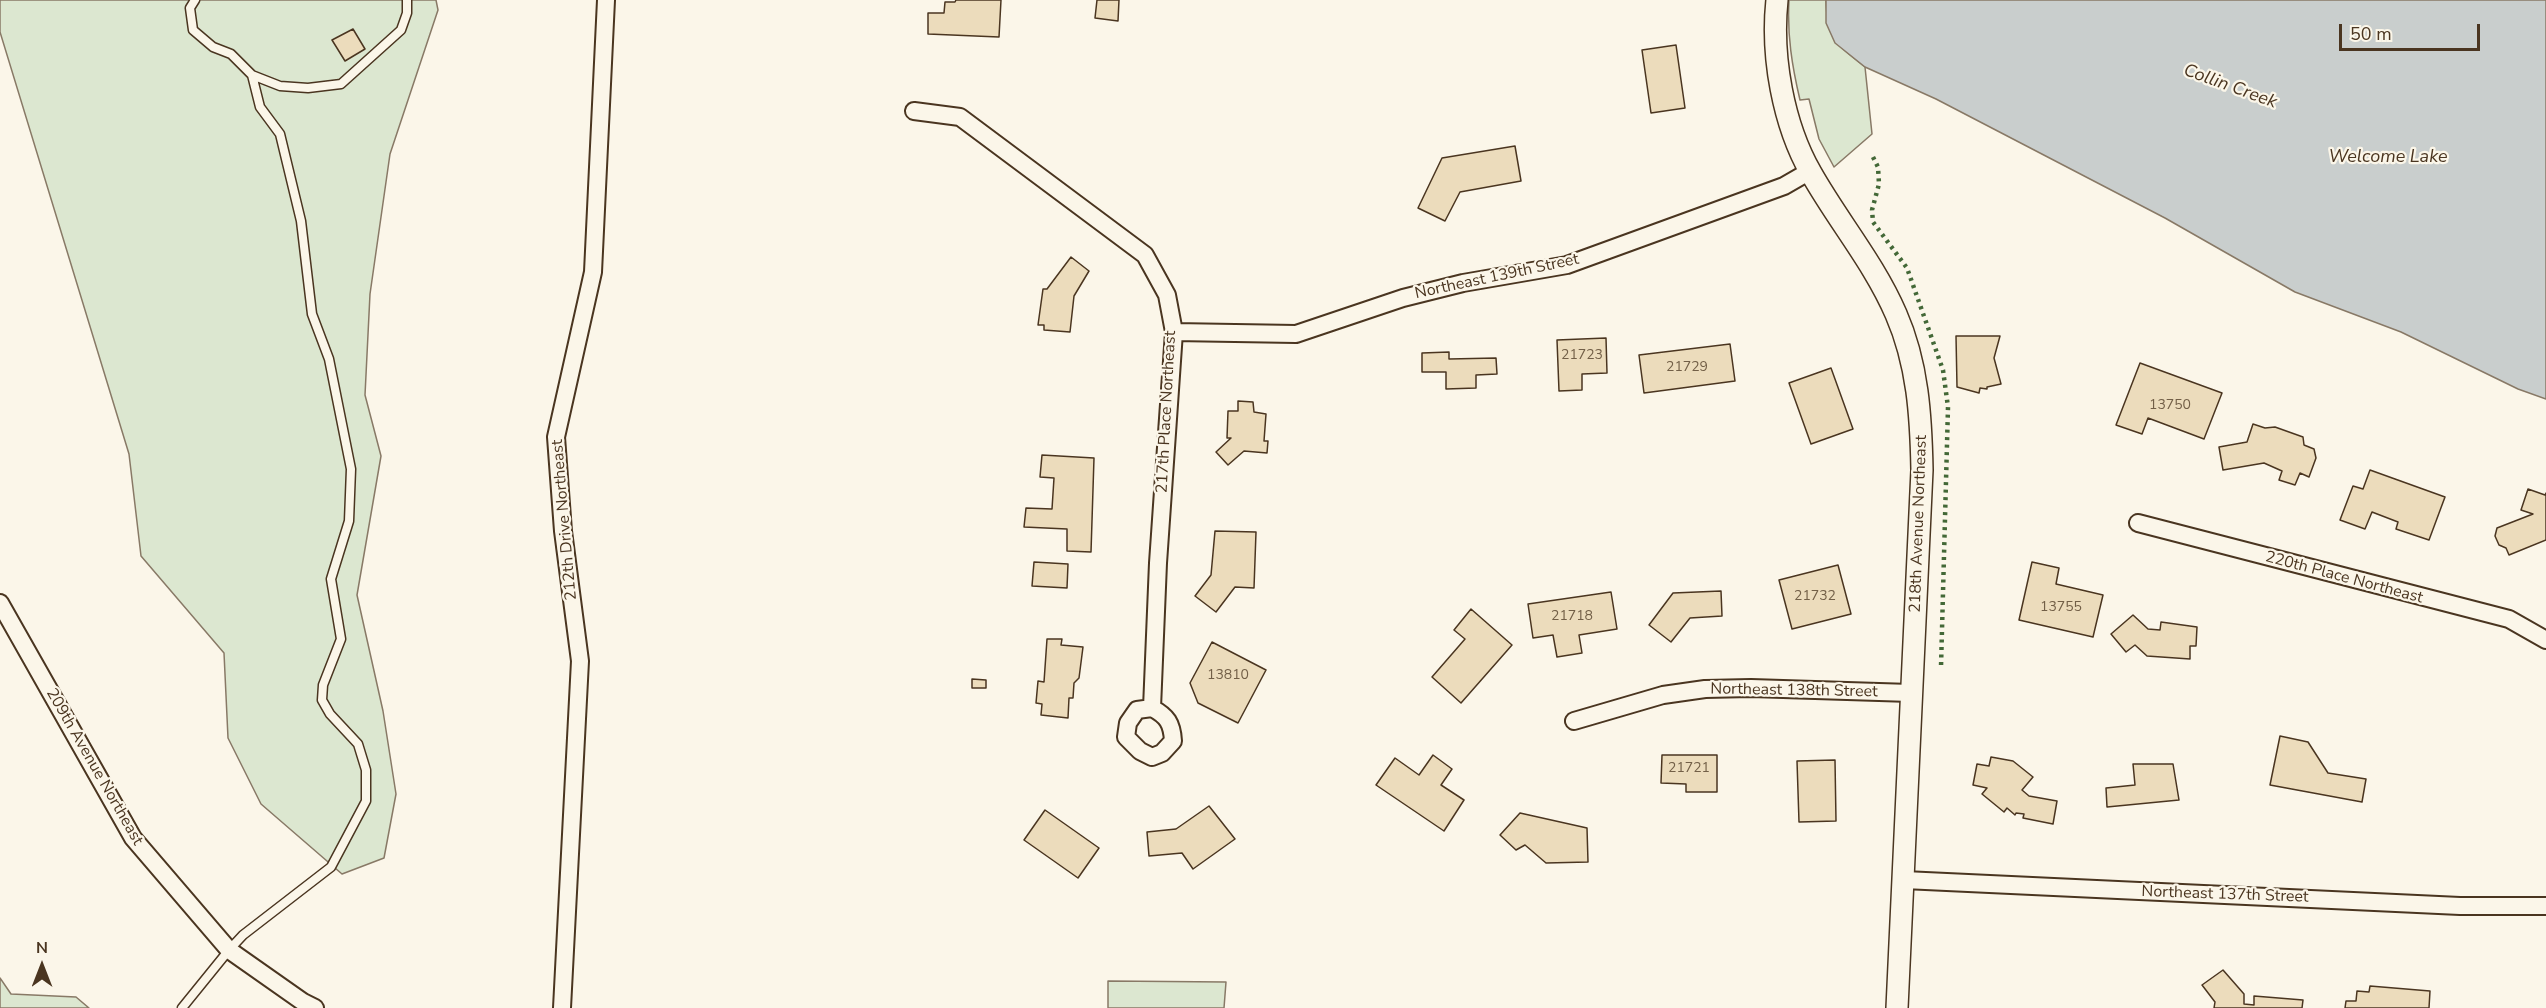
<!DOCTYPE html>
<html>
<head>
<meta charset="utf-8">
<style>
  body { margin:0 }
  #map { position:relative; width:2546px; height:1008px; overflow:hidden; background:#fbf6e9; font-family:"Nunito Sans",sans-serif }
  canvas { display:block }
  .north { position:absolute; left:12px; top:936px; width:60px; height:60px; -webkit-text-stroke:4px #fbf6e9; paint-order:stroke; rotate:0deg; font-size:16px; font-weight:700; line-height:24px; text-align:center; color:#4a3520 }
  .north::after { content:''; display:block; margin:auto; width:21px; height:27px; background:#4a3520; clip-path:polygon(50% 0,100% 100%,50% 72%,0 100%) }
  .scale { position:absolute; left:2339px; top:24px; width:141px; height:27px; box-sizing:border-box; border:3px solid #4a3520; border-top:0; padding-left:8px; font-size:18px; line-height:21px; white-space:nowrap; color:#4a3520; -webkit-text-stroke:4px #fbf6e9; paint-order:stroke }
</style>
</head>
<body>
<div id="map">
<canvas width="2546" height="1008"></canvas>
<div class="north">N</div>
<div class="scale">50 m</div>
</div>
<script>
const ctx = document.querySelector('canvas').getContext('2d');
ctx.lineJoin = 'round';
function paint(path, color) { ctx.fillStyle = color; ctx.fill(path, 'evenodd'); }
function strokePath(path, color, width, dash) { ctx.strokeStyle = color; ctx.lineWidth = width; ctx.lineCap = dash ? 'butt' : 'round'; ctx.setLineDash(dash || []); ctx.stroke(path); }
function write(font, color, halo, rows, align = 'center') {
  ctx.font = font + ' "Nunito Sans",sans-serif'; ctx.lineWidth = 4.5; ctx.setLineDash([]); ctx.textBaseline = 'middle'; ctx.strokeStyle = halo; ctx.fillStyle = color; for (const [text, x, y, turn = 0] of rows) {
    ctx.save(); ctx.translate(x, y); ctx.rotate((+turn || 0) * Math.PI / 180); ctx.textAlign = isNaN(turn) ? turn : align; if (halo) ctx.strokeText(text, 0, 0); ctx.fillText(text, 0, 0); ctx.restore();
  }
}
const green = new Path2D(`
  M 0,0 L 436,0 L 438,10 L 390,154 L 370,294 L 365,395 L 381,456 L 357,595 L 383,711 L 396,794 L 384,858 L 342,874 L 261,804 L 228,738 L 224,653 L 141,556 L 129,454 L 0,32 Z
  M 1789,0 L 1826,0 C 1827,40 1835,43 1865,67 L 1872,134 L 1834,167 L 1819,139 L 1809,99 L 1800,100 C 1792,66 1787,35 1789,0 Z
  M 0,978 L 11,994 L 76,997 L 89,1008 L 0,1008 Z
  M 1108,981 L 1226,982 L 1224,1008 L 1108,1008 Z`);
const water = new Path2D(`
  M 1826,0 L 2546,0 L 2546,399 L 2518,389 L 2401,332 L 2295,292 L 2165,218 L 1936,99 L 1865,67 L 1835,43 L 1826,23 Z`);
const building = new Path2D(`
  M 956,0 L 1001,0 L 999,37 L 928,34 L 928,13 L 944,13 L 945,2 L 955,2 Z
  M 1097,0 L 1119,0 L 1118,21 L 1095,18 Z
  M 353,29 L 365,49 L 345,61 L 332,40 Z
  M 1676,45 L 1685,108 L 1651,113 L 1642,50 Z
  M 1515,146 L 1521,181 L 1460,192 L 1445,221 L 1418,208 L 1442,158 Z
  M 1071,257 L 1089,271 L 1074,296 L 1070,332 L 1044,330 L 1044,325 L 1038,325 L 1043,289 L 1047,289 Z
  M 1956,336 L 2000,336 L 1994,358 L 2001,384 L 1987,387 L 1987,389 L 1980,388 L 1979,393 L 1957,387 Z
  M 1606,338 L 1607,373 L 1582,374 L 1582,390 L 1559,391 L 1557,340 Z
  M 1730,344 L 1735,381 L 1644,393 L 1639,355 Z
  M 1449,352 L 1449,359 L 1496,358 L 1497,374 L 1476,375 L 1476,388 L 1446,389 L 1446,372 L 1422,372 L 1422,353 Z
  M 2140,363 L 2222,393 L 2204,439 L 2148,418 L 2142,434 L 2116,425 Z
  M 1831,368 L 1853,429 L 1811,444 L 1789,383 Z
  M 1238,401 L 1253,402 L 1254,412 L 1266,414 L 1264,441 L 1268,441 L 1267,453 L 1244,451 L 1228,465 L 1216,452 L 1231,438 L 1227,438 L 1228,411 L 1238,411 Z
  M 2253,424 L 2265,428 L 2275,427 L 2303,437 L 2304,445 L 2314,449 L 2316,458 L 2309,477 L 2300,473 L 2295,485 L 2279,480 L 2282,471 L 2264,463 L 2223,470 L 2219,447 L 2247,442 Z
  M 1042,455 L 1094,458 L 1091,552 L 1067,551 L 1067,529 L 1024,527 L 1026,508 L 1052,509 L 1054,478 L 1040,477 Z
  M 2370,470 L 2445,497 L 2429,540 L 2396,529 L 2398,522 L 2372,512 L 2365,529 L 2340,520 L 2353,486 L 2363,489 Z
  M 2528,489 L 2545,495 L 2546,493 L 2546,540 L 2509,555 L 2506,548 L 2499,545 L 2495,536 L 2497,528 L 2533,514 L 2521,510 Z
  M 1215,531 L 1256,532 L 1254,588 L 1235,587 L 1216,612 L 1195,596 L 1211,575 Z
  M 1034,562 L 1068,564 L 1067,588 L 1032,586 Z
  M 2032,562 L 2059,568 L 2056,584 L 2103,595 L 2093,637 L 2019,620 Z
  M 1838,565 L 1851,614 L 1792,629 L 1779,580 Z
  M 1721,591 L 1722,616 L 1690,618 L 1671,642 L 1649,625 L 1673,593 Z
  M 1611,592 L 1617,629 L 1579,635 L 1582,653 L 1557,657 L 1553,635 L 1533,638 L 1528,604 Z
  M 1471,609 L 1512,645 L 1461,703 L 1432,677 L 1465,639 L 1454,630 Z
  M 2133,615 L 2148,629 L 2160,630 L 2161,622 L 2197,627 L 2196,646 L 2190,646 L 2190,659 L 2147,656 L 2135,645 L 2126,652 L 2111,634 Z
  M 1047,639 L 1062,639 L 1061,645 L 1083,647 L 1079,678 L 1074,683 L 1073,698 L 1069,698 L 1068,718 L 1041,715 L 1042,704 L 1036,703 L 1038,681 L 1044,682 Z
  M 1212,642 L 1266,670 L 1238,723 L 1198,703 L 1190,683 Z
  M 972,679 L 986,680 L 986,688 L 972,688 Z
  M 2280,736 L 2308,742 L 2328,773 L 2366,779 L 2362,802 L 2270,785 Z
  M 1433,755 L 1452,769 L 1441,785 L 1464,800 L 1444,831 L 1376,785 L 1395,758 L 1419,775 Z
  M 1662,755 L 1717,755 L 1717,792 L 1686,792 L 1686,784 L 1661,783 Z
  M 1991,757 L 2013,761 L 2033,777 L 2022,790 L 2029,796 L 2057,801 L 2053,824 L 2023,818 L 2024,814 L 2016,813 L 2015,815 L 2007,808 L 2004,812 L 1982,794 L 1987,788 L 1973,785 L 1977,764 L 1989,766 Z
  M 1835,760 L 1836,821 L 1799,822 L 1797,761 Z
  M 2133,764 L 2173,764 L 2179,800 L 2107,807 L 2106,788 L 2135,785 Z
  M 1209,806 L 1235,839 L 1193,869 L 1182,853 L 1149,856 L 1147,832 L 1176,829 Z
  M 1045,810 L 1099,848 L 1078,878 L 1024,840 Z
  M 1520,813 L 1587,828 L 1588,862 L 1546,863 L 1525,845 L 1516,850 L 1500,835 Z
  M 2223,970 L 2244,994 L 2244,1004 L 2254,1005 L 2254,996 L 2303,1000 L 2302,1008 L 2214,1008 L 2215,1002 L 2202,985 Z
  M 2370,986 L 2430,991 L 2429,1008 L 2345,1008 L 2346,1001 L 2356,1001 L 2357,991 L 2369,992 Z`);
const service = new Path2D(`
  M 195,0 L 190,8 L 193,30 L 213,47 L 231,54 L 252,75 L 280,86 L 308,88 L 341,84 L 401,30 L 407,13 L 407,0
  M 182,1008 L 229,950 L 243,935 L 331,867 L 366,801 L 366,770 L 358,744 L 330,714 L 322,700 L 323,685 L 341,639 L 331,579 L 349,521 L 351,469 L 329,359 L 312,314 L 301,221 L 280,134 L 260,107 L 252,75`);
const minor = new Path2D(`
  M 914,111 L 960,117 L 1145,255 L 1167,295 L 1174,332 L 1158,563 L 1152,708 L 1137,710 L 1128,723 L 1126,737 L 1140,751 L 1152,757 L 1162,753 L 1173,741 C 1172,723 1167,716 1152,708
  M 1174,332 L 1296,334 L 1403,298 L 1463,283 L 1567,265 L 1784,186 L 1810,171
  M 2138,523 L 2509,619 L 2546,640
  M 0,603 L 133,838 L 229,950 L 303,1002 L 315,1008
  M 1574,721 L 1663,695 L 1705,689 L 1751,688 L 1911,693
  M 1904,880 L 2460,906 L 2546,906
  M 562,1008 L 580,661 L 563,531 L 556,437 L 593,272 L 606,0`);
const tertiary = new Path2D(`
  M 1777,0 C 1771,56 1783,124 1811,173 C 1838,221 1874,263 1896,314 C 1918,364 1921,417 1922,470 L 1897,1008`);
const hedge = new Path2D(`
  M 1873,157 L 1878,167 L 1879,184 L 1872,210 L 1873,222 L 1907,268 L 1943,370 L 1948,407 L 1941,667`);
const numberNames = [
  ["21723",1582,356],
  ["21729",1687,368],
  ["13750",2170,406],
  ["21732",1815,597],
  ["13755",2061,608],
  ["21718",1572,617],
  ["13810",1228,676],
  ["21721",1689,769]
];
const streetNames = [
  ["Northeast 139th Street",1497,277,-12],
  ["217th Place Northeast",1167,412,-87],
  ["212th Drive Northeast",565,520,-95],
  ["218th Avenue Northeast",1919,524,-88],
  ["220th Place Northeast",2344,578,15],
  ["Northeast 138th Street",1794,691,1],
  ["209th Avenue Northeast",94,767,60],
  ["Northeast 137th Street",2225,895,2]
];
const waterNames = [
  ["Collin Creek",2230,87,20],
  ["Welcome Lake",2388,158]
];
paint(green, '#dce7d0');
strokePath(green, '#887966', 1.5);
paint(water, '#c9cecd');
strokePath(water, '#887966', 1.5);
paint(building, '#ecdcbc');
strokePath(building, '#4a3520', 1.5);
strokePath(service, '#4a3520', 11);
strokePath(minor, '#4a3520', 20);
strokePath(tertiary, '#4a3520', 24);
strokePath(service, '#fbf6e9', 8);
strokePath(minor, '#fbf6e9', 16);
strokePath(tertiary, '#fbf6e9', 21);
strokePath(hedge, '#436837', 4.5, [3, 4.5]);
write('14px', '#725f47', null, numberNames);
write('16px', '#4a3520', '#fbf6e9', streetNames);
write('italic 18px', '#4a3520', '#fbf6e9', waterNames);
</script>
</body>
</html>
